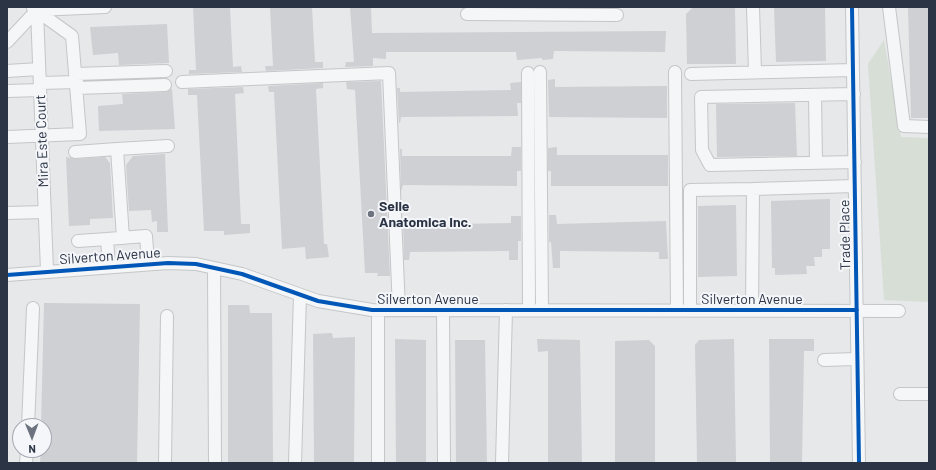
<!DOCTYPE html>
<html>
<head>
<meta charset="utf-8">
<style>
  body { margin:0 }
  #map { position:relative; width:936px; height:470px; overflow:hidden; background:#e6e8ea; font-family:Barlow,sans-serif }
  canvas { display:block }
  .frame { position:absolute; inset:0; border:8px solid #2b3445; pointer-events:none }
  .north { position:absolute; left:12px; top:418px; width:40px; height:40px; box-sizing:border-box; background:#f4f6f9; border:1px solid #a4a8b1; border-radius:50%; rotate:179deg; font-size:11px; font-weight:700; line-height:16px; text-align:center; color:#2b3445 }
  .north::after { content:''; display:block; margin:auto; width:14px; height:18px; background:#6c737f; clip-path:polygon(50% 0,100% 100%,50% 72%,0 100%) }
</style>
</head>
<body>
<div id="map">
<canvas width="936" height="470"></canvas>
<div class="frame"></div>
<div class="north">N</div>
</div>
<script>
const ctx = document.querySelector('canvas').getContext('2d');
ctx.lineJoin = 'round';
function paint(path, color) { ctx.fillStyle = color; ctx.fill(path, 'evenodd'); }
function strokePath(path, color, width, dash) { ctx.strokeStyle = color; ctx.lineWidth = width; ctx.lineCap = dash ? 'butt' : 'round'; ctx.setLineDash(dash || []); ctx.stroke(path); }
function write(font, color, halo, rows, align = 'center') {
  ctx.font = font + ' Barlow,sans-serif'; ctx.lineWidth = 4; ctx.setLineDash([]); ctx.textBaseline = 'middle'; ctx.strokeStyle = halo; ctx.fillStyle = color; for (const [text, x, y, turn = 0] of rows) {
    ctx.save(); ctx.translate(x, y); ctx.rotate((+turn || 0) * Math.PI / 180); ctx.textAlign = isNaN(turn) ? turn : align; if (halo) ctx.strokeText(text, 0, 0); ctx.fillText(text, 0, 0); ctx.restore();
  }
}
const green = new Path2D(`
  M 884,40 L 901,137 L 929,138 L 929,302 L 884,300 L 868,64 Z`);
const building = new Path2D(`
  M 193,7 L 230,7 L 233,67 L 241,66 L 242,72 L 189,74 L 189,70 L 196,70 Z
  M 270,7 L 312,7 L 315,62 L 323,62 L 323,68 L 266,71 L 265,66 L 273,66 Z
  M 350,7 L 371,7 L 372,33 L 666,31 L 665,52 L 554,51 L 553,59 L 542,60 L 542,58 L 517,60 L 516,52 L 386,52 L 386,59 L 373,58 L 373,66 L 345,67 L 346,62 L 354,62 Z
  M 693,7 L 735,7 L 736,64 L 687,64 L 686,14 Z
  M 774,7 L 825,8 L 826,61 L 776,62 Z
  M 908,7 L 929,7 L 929,118 L 911,118 Z
  M 167,24 L 169,63 L 119,65 L 118,53 L 93,55 L 90,27 Z
  M 555,79 L 555,87 L 667,86 L 667,118 L 549,117 L 548,80 Z
  M 381,81 L 390,276 L 377,276 L 378,273 L 365,273 L 355,90 L 347,89 L 346,82 Z
  M 521,82 L 521,103 L 517,103 L 518,116 L 401,117 L 400,123 L 399,123 L 397,88 L 400,88 L 400,92 L 511,90 L 510,83 Z
  M 323,83 L 323,88 L 316,89 L 324,244 L 327,244 L 329,257 L 306,259 L 305,247 L 282,249 L 274,92 L 269,92 L 268,86 Z
  M 243,87 L 244,93 L 235,94 L 241,224 L 250,224 L 250,233 L 224,235 L 224,231 L 204,231 L 197,95 L 188,95 L 188,89 Z
  M 172,89 L 175,129 L 99,131 L 98,106 L 123,104 L 122,94 L 165,92 Z
  M 795,103 L 797,156 L 717,157 L 716,104 Z
  M 512,147 L 521,147 L 521,171 L 517,171 L 517,186 L 403,185 L 401,191 L 400,149 L 402,149 L 402,156 L 511,156 Z
  M 557,147 L 557,155 L 668,155 L 668,186 L 551,186 L 551,171 L 548,171 L 548,148 Z
  M 165,154 L 168,232 L 157,232 L 157,221 L 152,222 L 151,210 L 129,211 L 126,165 L 133,156 Z
  M 66,157 L 76,159 L 105,157 L 110,163 L 113,218 L 90,219 L 90,225 L 69,226 Z
  M 830,199 L 830,249 L 822,249 L 822,257 L 814,257 L 815,266 L 806,266 L 807,274 L 775,275 L 775,268 L 772,268 L 771,201 Z
  M 736,205 L 737,276 L 698,277 L 698,206 Z
  M 549,215 L 556,215 L 557,224 L 666,221 L 668,259 L 659,259 L 659,252 L 560,251 L 560,268 L 553,268 L 551,242 L 549,242 Z
  M 511,216 L 521,216 L 521,241 L 518,241 L 518,260 L 509,260 L 509,251 L 410,252 L 409,260 L 404,260 L 403,219 L 405,219 L 406,225 L 511,223 Z
  M 44,303 L 140,304 L 137,463 L 40,463 L 41,450 L 44,450 L 44,426 L 41,426 Z
  M 228,305 L 249,305 L 250,313 L 272,313 L 273,463 L 228,463 Z
  M 332,333 L 333,338 L 355,337 L 354,463 L 314,463 L 313,334 Z
  M 395,339 L 426,340 L 426,463 L 396,463 Z
  M 537,339 L 580,340 L 582,463 L 548,463 L 548,351 L 538,352 Z
  M 734,339 L 736,463 L 697,463 L 695,345 L 699,340 Z
  M 769,339 L 814,339 L 814,351 L 804,351 L 802,463 L 770,463 Z
  M 455,340 L 485,340 L 487,463 L 456,463 Z
  M 649,340 L 655,346 L 655,463 L 615,463 L 615,341 Z`);
const minor = new Path2D(`
  M 753,7 L 755,72
  M 852,7 L 859,463
  M 889,7 L 904,126 L 929,127
  M 37,10 L 47,271
  M 37,10 L 105,7
  M 467,14 L 617,15
  M 7,42 L 37,10 L 38,7
  M 7,71 L 39,69
  M 540,72 L 542,310
  M 675,72 L 677,310
  M 528,73 L 529,310
  M 76,74 L 166,71
  M 691,74 L 853,70
  M 182,82 L 389,73 L 399,310
  M 40,83 L 77,82
  M 77,88 L 165,85
  M 7,91 L 40,90
  M 854,94 L 701,97 L 702,150 L 710,165 L 855,162
  M 815,95 L 816,162
  M 7,137 L 80,134 L 72,36 L 33,8
  M 117,149 L 168,146
  M 75,152 L 117,149 L 123,238
  M 7,213 L 45,212
  M 78,241 L 107,239
  M 109,267 L 107,239 L 146,236 L 148,264
  M 214,268 L 215,463
  M 7,275 L 168,263 L 196,264 L 242,274 L 318,301 L 372,310 L 899,311
  M 378,310 L 378,463
  M 443,310 L 444,463
  M 690,310 L 690,190 L 753,189
  M 752,310 L 753,189 L 855,186
  M 824,360 L 857,359
  M 900,394 L 929,394
  M 28,426 L 33,308
  M 26,463 L 27,450
  M 165,463 L 167,316
  M 295,463 L 300,295
  M 502,463 L 506,310`);
const cycleway = new Path2D(`
  M 852,7 L 859,463
  M 7,275 L 168,263 L 196,264 L 242,274 L 318,301 L 372,310 L 857,310`);
const markers = [
  [371,214,4,"#6c737f"]
];
const streetNames = [
  ["Mira Este Court",42,141,-92],
  ["Trade Place",845,235,-91],
  ["Silverton Avenue",110,256,-4],
  ["Silverton Avenue",428,299],
  ["Silverton Avenue",752,299]
];
const poiNames = [
  ["Selle",379,206],
  ["Anatomica Inc.",379,222]
];
paint(green, '#d6ded6');
paint(building, '#ced0d3');
strokePath(minor, '#c4c6c8', 14);
strokePath(minor, '#f5f6f7', 12);
strokePath(cycleway, '#0057b8', 4);
for (const [x, y, r, color] of markers) { const dot = new Path2D(); dot.arc(x, y, r, 0, 2 * Math.PI); ctx.fillStyle = color; ctx.fill(dot); strokePath(dot, '#f4f6f9', 1.5); }
write('14px', '#2b3445', '#f4f6f9', streetNames);
write('bold 14px', '#2b3445', '#f4f6f9', poiNames, 'left');
</script>
</body>
</html>
